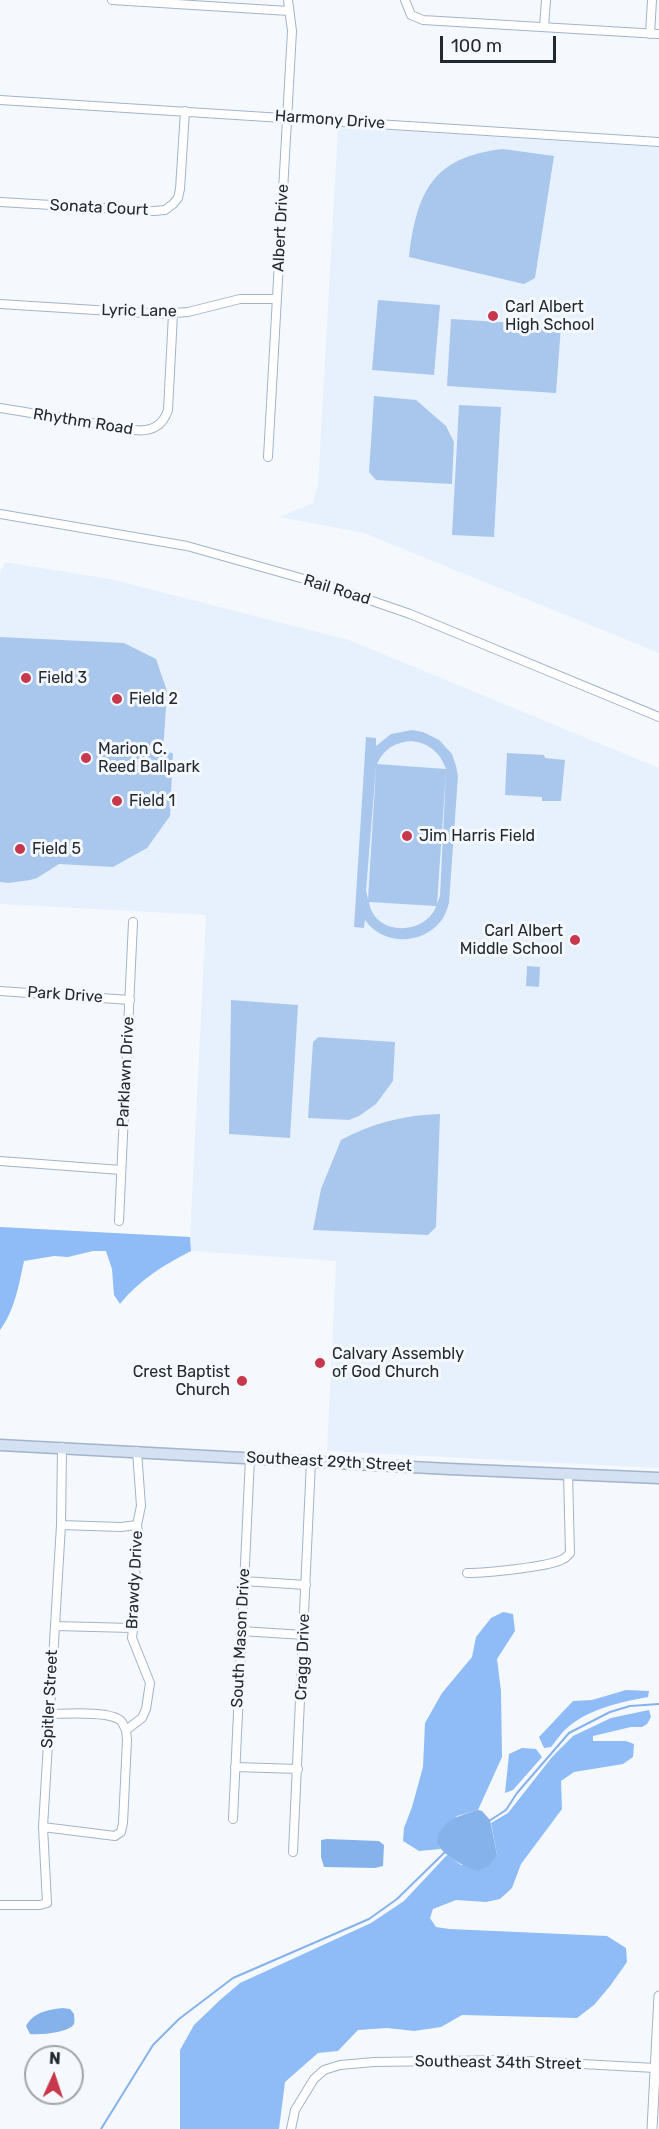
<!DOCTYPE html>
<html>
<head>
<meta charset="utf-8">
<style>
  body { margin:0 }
  #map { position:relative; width:659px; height:2129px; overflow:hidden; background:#f5f9fd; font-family:Rubik,sans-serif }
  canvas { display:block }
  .north { position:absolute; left:24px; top:2045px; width:60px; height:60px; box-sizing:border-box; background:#f5f9fd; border:2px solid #a1a6ab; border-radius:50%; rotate:3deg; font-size:16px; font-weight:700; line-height:24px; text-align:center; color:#222931 }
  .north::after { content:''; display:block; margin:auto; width:21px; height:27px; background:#c8384c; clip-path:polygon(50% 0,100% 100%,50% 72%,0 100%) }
  .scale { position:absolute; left:440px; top:36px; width:116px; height:27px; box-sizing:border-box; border:3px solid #222931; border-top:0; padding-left:8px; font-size:18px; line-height:21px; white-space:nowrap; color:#222931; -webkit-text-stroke:4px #f5f9fd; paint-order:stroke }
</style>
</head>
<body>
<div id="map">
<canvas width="659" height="2129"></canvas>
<div class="north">N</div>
<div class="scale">100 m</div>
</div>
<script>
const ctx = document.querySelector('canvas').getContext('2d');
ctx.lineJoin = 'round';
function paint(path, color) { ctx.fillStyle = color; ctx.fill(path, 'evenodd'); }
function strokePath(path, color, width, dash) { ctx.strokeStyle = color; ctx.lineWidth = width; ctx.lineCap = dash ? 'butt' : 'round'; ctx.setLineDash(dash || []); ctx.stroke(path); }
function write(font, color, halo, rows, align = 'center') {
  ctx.font = font + ' Rubik,sans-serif'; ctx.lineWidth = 6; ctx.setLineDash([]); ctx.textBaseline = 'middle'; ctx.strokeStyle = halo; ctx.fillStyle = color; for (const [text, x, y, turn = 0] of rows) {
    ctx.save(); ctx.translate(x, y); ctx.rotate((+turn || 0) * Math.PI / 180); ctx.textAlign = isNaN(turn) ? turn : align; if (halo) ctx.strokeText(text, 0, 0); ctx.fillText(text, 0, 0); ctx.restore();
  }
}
const built = new Path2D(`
  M 338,127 L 659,147 L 659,653 L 364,533 L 279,517 L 313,503 L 318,484 Z
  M 5,562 L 110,579 L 349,640 L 659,768 L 659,1468 L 327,1451 L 336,1261 L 191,1251 L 190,1237 L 206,915 L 0,904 L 0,573 Z`);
const green = new Path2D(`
  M 503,149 L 554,156 L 535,278 L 524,284 L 409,257 C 417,192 432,157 503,149 Z
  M 378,300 L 440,305 L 434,375 L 372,370 Z
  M 451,319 L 561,326 L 556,393 L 447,386 Z
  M 374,396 L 416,400 L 446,426 L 454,442 L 452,484 L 376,480 L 369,472 Z
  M 459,405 L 501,407 L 494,537 L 452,535 Z
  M 0,637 L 124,643 L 156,659 L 167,691 L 163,752 L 173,753 L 170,816 L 147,848 L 113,867 L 59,864 L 37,878 L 30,880 L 9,883 L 0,882 Z
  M 412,730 L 423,732 L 439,740 L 452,754 L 456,766 L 458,776 L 449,903 C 447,909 445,916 441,921 C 422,945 383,946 365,920 L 364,928 L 354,927 L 366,737 L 376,738 L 376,746 L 391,734 ZM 411,741 C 429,743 440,752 446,769 L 377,764 C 383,749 396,742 411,741 ZM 376,767 L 376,768 L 368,899 L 366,891 ZM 446,772 L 440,896 L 437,904 ZM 369,902 L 436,906 L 436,907 C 424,936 374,936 369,902 Z
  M 507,753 L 544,755 L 545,758 L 565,760 L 561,801 L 542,801 L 542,797 L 505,795 Z
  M 527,966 L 540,967 L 539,987 L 526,986 Z
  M 231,1000 L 298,1005 L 290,1138 L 229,1134 Z
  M 318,1037 L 395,1042 L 393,1081 L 376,1104 L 359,1116 L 349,1120 L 308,1118 L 313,1042 Z
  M 440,1114 L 436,1227 L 428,1235 L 313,1230 L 321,1189 L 341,1140 C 372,1123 405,1115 440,1114 Z`);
const forest = new Path2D(`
  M 0,1227 L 190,1237 L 191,1251 C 164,1265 140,1279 120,1304 L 114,1295 L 112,1269 L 106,1251 L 93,1251 L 68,1257 L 54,1256 L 24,1261 C 19,1284 15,1310 0,1330 Z
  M 503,1612 L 513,1614 L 515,1631 L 497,1659 L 501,1691 L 502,1757 L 478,1810 L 457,1816 L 437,1844 L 441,1849 L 419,1851 L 403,1841 L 404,1828 L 412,1807 L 423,1767 L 425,1723 L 442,1693 L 472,1657 L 476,1637 L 491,1618 Z
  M 626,1690 L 649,1691 L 648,1697 C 621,1702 588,1709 567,1728 C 561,1733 556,1741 551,1747 L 544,1748 L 539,1737 L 573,1701 L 592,1700 Z
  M 649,1710 L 651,1717 L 647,1724 L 642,1727 L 631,1727 L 593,1736 L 593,1741 L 626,1741 L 634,1744 L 633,1757 L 623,1764 L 574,1772 L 561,1781 L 562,1809 L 521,1864 L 512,1888 L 500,1899 L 486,1902 L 456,1900 L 433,1909 L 430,1918 L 436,1927 L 449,1929 L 607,1936 L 626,1948 L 627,1962 L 610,1986 L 594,2005 L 577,2018 L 462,2015 L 441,2027 L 414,2031 L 387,2028 L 358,2030 L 338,2051 L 318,2053 L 285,2082 L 279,2129 L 180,2129 L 180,2050 L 194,2025 L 220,2000 L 240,1983 L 371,1923 L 404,1901 L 447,1855 L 461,1865 L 497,1855 L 491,1823 L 508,1813 L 552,1757 L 573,1736 L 611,1718 Z
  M 522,1748 L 536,1749 L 542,1757 L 513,1790 L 505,1793 L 509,1754 Z`);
const water = new Path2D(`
  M 478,1810 L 482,1811 L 490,1820 L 497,1855 L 489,1866 L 478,1871 C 461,1865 447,1858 437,1844 C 438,1820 459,1816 478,1810 Z
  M 327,1839 L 379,1841 L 384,1845 L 383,1866 L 375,1868 L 324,1867 L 321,1857 L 321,1840 Z
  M 62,2008 L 70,2009 L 74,2014 C 74,2016 75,2022 74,2024 C 69,2033 39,2035 30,2034 L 26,2026 C 34,2012 47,2010 62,2008 Z`);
const stream = new Path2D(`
  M 489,1821 L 506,1810 L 517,1793 L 569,1733 L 610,1712 L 630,1706 L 659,1704
  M 101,2129 L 153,2045 L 179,2019 L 233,1978 L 369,1919 L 397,1899 L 445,1852`);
const minor = new Path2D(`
  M 112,0 L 289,11
  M 405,0 L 411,15 L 423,20 L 659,34
  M 544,27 L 546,0
  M 650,34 L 652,0
  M 0,100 L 659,142
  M 0,202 L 154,211 L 165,210 L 173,204 L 178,198 L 180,189 L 185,111
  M 0,304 L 159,314 L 188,312 L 240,299 L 277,299
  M 0,408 L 135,430 C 151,432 163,426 168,410 L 173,314
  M 268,457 L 292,31 L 288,0
  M 0,514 L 187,546 L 329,586 L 410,614 L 659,717
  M 0,991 L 130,1000
  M 0,1161 L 121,1170
  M 119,1221 L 133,922
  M 61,1525 L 121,1527 L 137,1525
  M 467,1573 C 484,1573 550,1567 563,1559 C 566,1558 568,1555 570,1553 L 568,1473
  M 243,1581 L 306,1585
  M 55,1626 L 132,1628
  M 241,1631 L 304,1635
  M 49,1714 C 64,1714 110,1710 121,1721 C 123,1723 124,1727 126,1730
  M 235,1767 L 298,1769
  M 233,1819 L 250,1458
  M 43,1827 L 115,1836 L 121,1832 L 123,1823 L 127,1740 L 126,1730 L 142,1718 L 146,1709 L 150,1683 L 132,1638 L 136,1600 L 135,1552 L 138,1533 L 137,1525 L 141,1506 L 137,1451
  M 293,1852 L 311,1461
  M 0,1905 L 40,1905 L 47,1903 L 43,1827 L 61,1525 L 62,1447
  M 291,2129 L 295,2110 L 314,2079 L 324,2070 L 340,2065 L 374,2062 L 509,2060 L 655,2068`);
const tertiary = new Path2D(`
  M 652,2129 L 659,1996`);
const secondary = new Path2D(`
  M 0,1445 L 449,1469 L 659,1478`);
const markers = [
  [493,316,6,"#c8384c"],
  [26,678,6,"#c8384c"],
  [117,699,6,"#c8384c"],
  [86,758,6,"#c8384c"],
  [117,801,6,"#c8384c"],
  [407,836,6,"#c8384c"],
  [20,849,6,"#c8384c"],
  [575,940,6,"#c8384c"],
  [320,1363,6,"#c8384c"],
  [242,1381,6,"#c8384c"]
];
const streetNames = [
  ["Harmony Drive",330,120,4],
  ["Sonata Court",99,208,3],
  ["Albert Drive",281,228,-87],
  ["Lyric Lane",139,311,1],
  ["Rhythm Road",83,422,9],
  ["Rail Road",337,590,17],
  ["Park Drive",65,995,4],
  ["Parklawn Drive",126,1072,-87],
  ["Southeast 29th Street",329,1462,3],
  ["Brawdy Drive",135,1580,-87],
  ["South Mason Drive",241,1638,-87],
  ["Cragg Drive",303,1657,-88],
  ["Spitler Street",50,1699,-87],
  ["Southeast 34th Street",498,2063,1]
];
const poiNames = [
  ["Carl Albert",505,307],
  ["High School",505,325],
  ["Field 3",38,678],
  ["Field 2",129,699],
  ["Marion C.",98,749],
  ["Reed Ballpark",98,767],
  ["Field 1",129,801],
  ["Jim Harris Field",419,836],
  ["Field 5",32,849],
  ["Carl Albert",563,931,"right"],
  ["Middle School",563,949,"right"],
  ["Calvary Assembly",332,1354],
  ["of God Church",332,1372],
  ["Crest Baptist",230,1372,"right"],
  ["Church",230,1390,"right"]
];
paint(built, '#e7f1fd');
paint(green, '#a9c7ed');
paint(forest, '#8fbcf6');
paint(water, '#86b2ec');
strokePath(stream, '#86b2ec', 2);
strokePath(minor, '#a2b3ca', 10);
strokePath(tertiary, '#a2b3ca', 11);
strokePath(secondary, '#a2b3ca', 13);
strokePath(minor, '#fff', 8);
strokePath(tertiary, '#fff', 9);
strokePath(secondary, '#d3e1f3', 10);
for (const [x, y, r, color] of markers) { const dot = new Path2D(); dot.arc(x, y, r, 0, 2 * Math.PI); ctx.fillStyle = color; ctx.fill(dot); strokePath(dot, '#f5f9fd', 2); }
write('16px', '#222931', '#f5f9fd', streetNames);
write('16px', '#222931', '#f5f9fd', poiNames, 'left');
</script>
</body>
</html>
